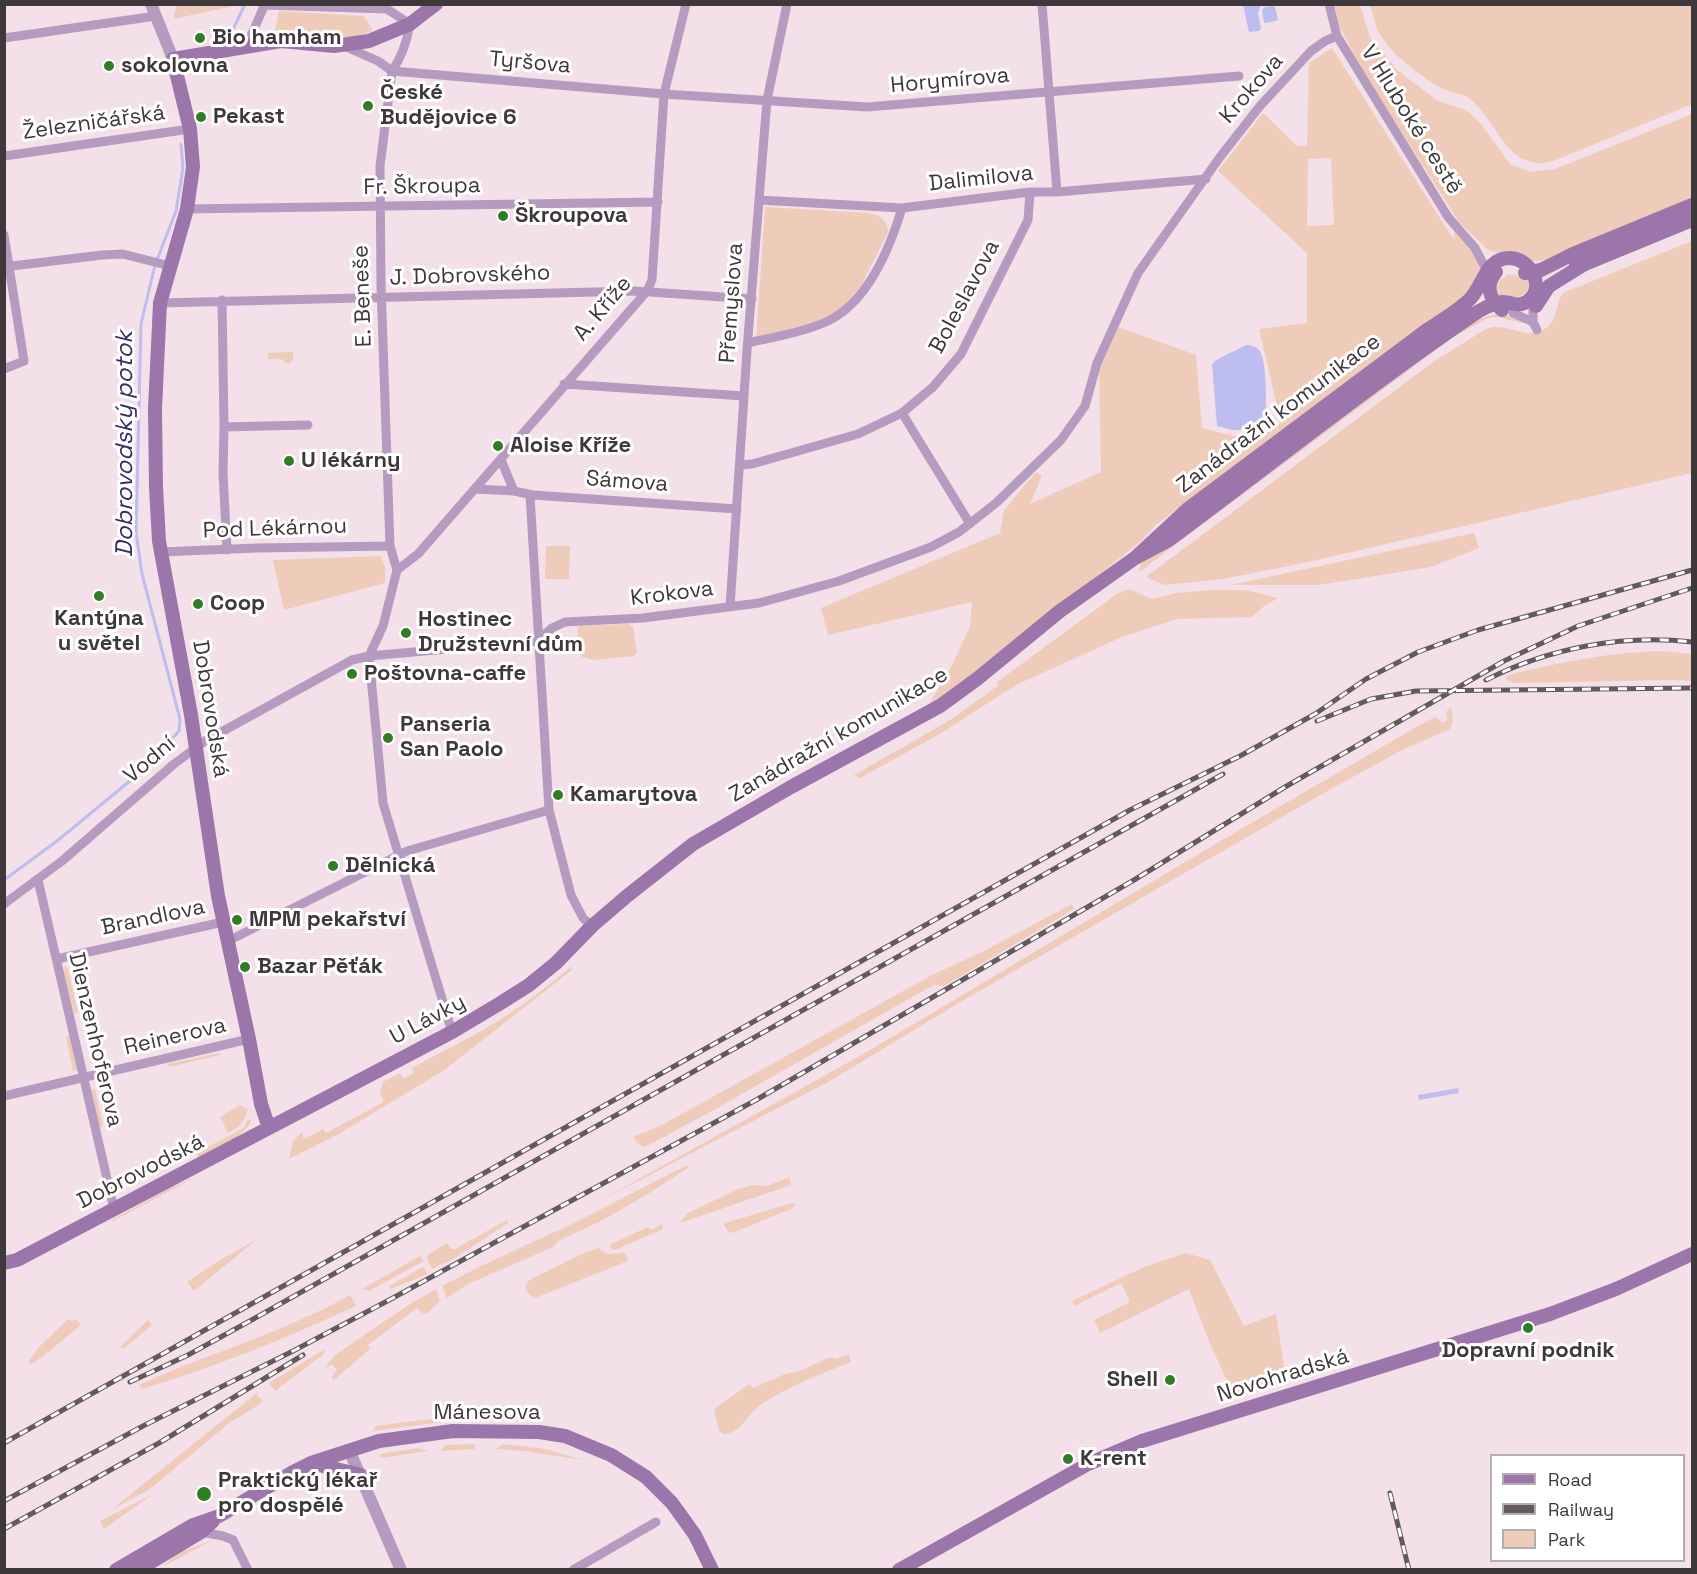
<!DOCTYPE html>
<html>
<head>
<meta charset="utf-8">
<style>
  body { margin:0 }
  #map { position:relative; width:1697px; height:1574px; overflow:hidden; background:#f4e0e9; font-family:"Space Grotesk",sans-serif }
  canvas { display:block }
  .frame { position:absolute; inset:0; border:6px solid #3f383b; pointer-events:none }
  .legend { position:absolute; left:1490px; top:1454px; width:195px; height:108px; box-sizing:border-box; background:#fff; border:2px solid #b2afb1; margin:0; padding:8px 10px; list-style:none; font-size:18px; color:#3f383b }
  .legend li { display:flex; align-items:center; gap:12px; height:30px }
  .legend b { width:30px; border:2px solid #b2afb1 }
</style>
</head>
<body>
<div id="map">
<canvas width="1697" height="1574"></canvas>
<div class="frame"></div>
<ul class="legend">
<li><b style="height:8px;background:#9c76ab"></b>Road</li>
<li><b style="height:8px;background:#635a5e"></b>Railway</li>
<li><b style="height:16px;background:#efcbb9"></b>Park</li>
</ul>
</div>
<script>
const ctx = document.querySelector('canvas').getContext('2d');
ctx.lineJoin = 'round';
function paint(path, color) { ctx.fillStyle = color; ctx.fill(path, 'evenodd'); }
function strokePath(path, color, width, dash) { ctx.strokeStyle = color; ctx.lineWidth = width; ctx.lineCap = dash ? 'butt' : 'round'; ctx.setLineDash(dash || []); ctx.stroke(path); }
function write(font, color, halo, rows, align = 'center') {
  ctx.font = font + ' "Space Grotesk",sans-serif'; ctx.lineWidth = 6; ctx.setLineDash([]); ctx.textBaseline = 'middle'; ctx.strokeStyle = halo; ctx.fillStyle = color; for (const [text, x, y, turn = 0] of rows) {
    ctx.save(); ctx.translate(x, y); ctx.rotate((+turn || 0) * Math.PI / 180); ctx.textAlign = isNaN(turn) ? turn : align; if (halo) ctx.strokeText(text, 0, 0); ctx.fillText(text, 0, 0); ctx.restore();
  }
}
const green = new Path2D(`
  M 177,5 L 177,4 L 239,5 L 173,19 Z
  M 1334,5 L 1360,5 L 1370,37 L 1397,70 L 1438,101 L 1466,110 L 1481,124 L 1510,164 L 1530,172 L 1555,169 L 1692,114 L 1692,198 L 1544,260 L 1535,261 L 1488,250 L 1459,222 L 1360,67 L 1339,25 Z
  M 1370,5 L 1692,5 L 1692,104 L 1561,158 C 1555,160 1548,163 1543,163 C 1504,165 1495,117 1469,98 C 1462,93 1451,93 1443,89 C 1420,76 1391,55 1378,31 C 1374,23 1373,13 1370,5 Z
  M 279,11 L 364,16 L 373,30 C 349,45 302,34 275,30 Z
  M 1332,48 L 1454,240 L 1455,230 L 1470,246 L 1482,267 L 1464,300 L 1407,336 L 1156,525 L 1140,542 L 978,671 L 928,706 L 950,669 L 970,627 L 972,602 L 828,635 L 821,608 L 1000,533 L 1004,510 L 1036,472 L 1042,476 L 1030,504 L 1101,472 L 1099,365 L 1118,327 L 1196,355 L 1202,428 C 1237,436 1249,446 1281,423 L 1259,329 L 1307,323 L 1307,253 L 1218,171 L 1263,113 L 1297,146 L 1307,146 L 1309,63 ZM 1331,158 L 1334,225 L 1307,226 L 1308,159 Z
  M 765,207 L 870,213 C 881,216 887,220 888,232 L 861,286 L 843,307 L 829,316 L 811,323 L 756,339 Z
  M 1692,241 L 1692,473 L 1313,561 L 1223,579 L 1164,585 L 1146,577 L 1433,362 L 1486,329 C 1508,320 1532,347 1551,323 C 1558,314 1556,302 1563,293 Z
  M 1509,274 L 1529,279 C 1531,299 1514,298 1499,298 L 1497,290 L 1499,281 Z
  M 1499,314 L 1517,318 L 1527,324 L 1498,317 L 1488,318 L 1452,338 L 1139,572 L 1141,563 L 1146,559 C 1238,492 1329,421 1424,357 C 1445,342 1474,316 1499,314 Z
  M 293,352 L 293,360 L 289,364 L 280,359 L 268,359 L 268,353 Z
  M 1474,533 L 1479,548 L 1431,567 L 1319,585 L 1231,585 Z
  M 546,546 L 570,546 L 569,579 L 545,579 Z
  M 381,556 L 385,568 L 385,583 L 284,610 L 273,560 Z
  M 1129,589 L 1152,599 L 1177,593 L 1211,590 L 1246,590 L 1278,598 L 1264,606 L 1252,617 L 1177,619 L 1122,637 L 1016,685 L 938,735 L 860,778 L 854,775 L 947,722 L 999,685 L 997,682 L 1117,594 Z
  M 629,624 L 633,627 L 637,653 L 634,656 L 594,660 L 582,657 L 577,630 L 580,626 Z
  M 1663,651 L 1692,654 L 1692,681 L 1672,680 L 1515,683 L 1507,681 L 1507,676 L 1512,674 C 1562,662 1611,652 1663,651 Z
  M 1451,707 L 1453,721 L 1450,729 L 1402,750 L 1322,794 L 964,1000 L 828,1082 L 594,1204 L 865,1053 L 1224,839 L 1418,726 L 1435,717 L 1444,723 L 1448,718 L 1446,712 Z
  M 1072,904 L 1074,909 L 944,986 L 934,985 L 914,996 L 712,1111 L 645,1147 L 638,1144 L 633,1137 L 662,1125 L 932,975 L 984,951 Z
  M 65,966 L 68,969 L 78,1013 L 74,1013 L 64,973 Z
  M 571,967 L 572,970 L 443,1071 L 337,1135 L 289,1159 L 293,1141 L 302,1132 L 304,1139 L 323,1129 L 326,1133 L 384,1102 L 380,1092 L 383,1082 L 400,1073 L 403,1079 L 414,1073 L 412,1068 C 439,1053 467,1040 493,1024 C 521,1007 546,987 571,967 Z
  M 70,1035 L 76,1066 L 77,1070 L 73,1071 L 66,1036 Z
  M 219,1053 L 220,1055 L 169,1067 L 168,1064 Z
  M 95,1089 L 103,1126 L 99,1127 L 91,1090 Z
  M 240,1105 L 248,1109 C 244,1122 240,1126 228,1133 L 220,1117 Z
  M 252,1119 C 244,1138 218,1148 201,1157 L 198,1157 L 196,1153 L 244,1128 L 247,1121 Z
  M 687,1165 L 688,1168 L 646,1195 L 601,1221 L 558,1241 L 553,1247 L 468,1284 L 447,1298 L 442,1286 L 481,1266 L 576,1222 Z
  M 196,1177 L 113,1221 L 110,1221 L 168,1189 Z
  M 790,1177 L 791,1185 L 680,1223 L 688,1213 L 738,1189 L 753,1185 L 767,1186 Z
  M 97,1189 L 100,1201 L 83,1210 L 74,1194 Z
  M 792,1203 L 796,1204 L 793,1208 L 737,1231 L 729,1233 L 724,1225 L 725,1223 Z
  M 507,1220 L 508,1223 L 455,1258 L 432,1269 L 427,1259 L 428,1255 L 447,1243 L 451,1249 L 455,1249 Z
  M 662,1224 L 663,1229 L 615,1250 L 609,1247 L 611,1244 L 648,1227 L 651,1230 Z
  M 256,1240 L 194,1291 L 187,1282 L 220,1260 Z
  M 598,1248 L 608,1254 L 625,1253 L 628,1261 L 535,1298 L 529,1294 L 525,1288 L 529,1280 L 586,1252 Z
  M 1186,1253 L 1210,1260 L 1244,1326 L 1276,1314 L 1285,1373 L 1278,1383 L 1244,1395 L 1231,1389 L 1210,1344 L 1189,1289 L 1100,1333 L 1094,1320 L 1130,1302 L 1121,1283 L 1074,1306 L 1072,1301 L 1144,1267 Z
  M 420,1256 L 424,1261 L 369,1291 L 362,1289 Z
  M 423,1267 L 428,1274 L 391,1289 L 389,1286 Z
  M 436,1289 L 440,1301 L 427,1313 L 422,1313 L 417,1308 L 368,1345 L 370,1349 L 334,1380 L 331,1378 L 337,1370 L 332,1364 L 324,1369 L 335,1355 L 410,1304 Z
  M 350,1295 L 356,1306 C 284,1339 218,1366 142,1389 L 139,1385 C 209,1353 283,1333 350,1295 Z
  M 68,1319 L 72,1321 L 76,1319 L 81,1325 L 41,1358 L 29,1365 L 29,1361 L 39,1347 Z
  M 148,1320 L 152,1325 L 123,1349 L 120,1347 Z
  M 325,1349 L 324,1354 L 275,1391 L 269,1383 Z
  M 849,1354 L 851,1362 C 821,1374 789,1386 762,1404 C 748,1413 741,1434 723,1434 L 719,1431 L 714,1409 L 749,1384 L 753,1388 L 785,1374 L 800,1371 L 830,1357 L 836,1359 Z
  M 257,1393 L 257,1396 L 263,1400 L 260,1404 L 228,1424 L 150,1489 L 111,1510 Z
  M 468,1414 L 489,1416 L 373,1431 L 376,1426 Z
  M 475,1444 L 475,1449 L 440,1451 L 445,1445 Z
  M 503,1444 L 545,1449 L 583,1460 L 525,1451 L 496,1449 Z
  M 419,1448 L 428,1451 L 381,1458 L 379,1455 L 385,1453 Z
  M 153,1494 L 104,1529 L 100,1521 Z
  M 213,1540 L 162,1567 L 178,1553 Z`);
const water = new Path2D(`
  M 1243,5 L 1261,5 L 1258,13 L 1261,29 L 1259,31 L 1249,32 Z
  M 1273,6 L 1275,7 L 1278,19 L 1276,21 L 1264,23 L 1262,10 L 1265,7 Z
  M 1246,345 C 1251,345 1255,346 1259,350 C 1268,361 1266,413 1266,429 L 1233,430 L 1217,426 L 1212,364 L 1218,359 Z
  M 1458,1088 L 1459,1093 L 1419,1100 L 1418,1095 Z`);
const stream = new Path2D(`
  M 229,38 L 245,4
  M 4,880 L 57,841 L 142,771 L 179,731 L 180,719 L 142,574 L 136,532 L 141,324 L 155,265 L 176,211 L 183,168 L 181,144`);
const minor = new Path2D(`
  M 1042,4 L 1057,192
  M 1329,4 L 1337,36 L 1448,217 L 1475,248 L 1489,275
  M 265,5 L 387,9 L 410,24 C 407,41 402,57 392,71 L 380,166 L 381,285 L 390,546 L 397,570
  M 4,38 L 156,16
  M 247,45 L 265,4
  M 344,46 L 378,61 L 392,71
  M 392,71 L 664,94 L 867,107 L 1239,76
  M 4,156 L 190,129
  M 759,200 L 902,208 L 1030,192 L 1057,192 L 1206,179
  M 187,209 L 658,202
  M 4,235 L 24,361 L 4,369
  M 4,267 L 102,255 L 123,254 L 170,266
  M 222,300 L 224,427 L 223,473 L 227,550
  M 1533,302 L 1533,322 L 1537,330
  M 160,303 L 635,291 L 752,299
  M 1513,313 L 1533,322
  M 748,343 C 774,337 804,332 828,321 C 869,301 890,248 902,208
  M 564,384 L 744,396
  M 902,413 L 970,524
  M 224,427 L 308,425
  M 501,460 L 514,491
  M 740,465 L 752,464 L 858,434 L 902,413 L 933,387 L 961,354 L 1028,220 L 1030,192
  M 475,489 L 514,491 L 533,495 L 737,509
  M 530,495 L 549,810 L 571,895 L 583,918 L 592,926
  M 161,552 L 257,548 L 390,546
  M 397,570 L 418,554 L 647,291 L 652,280 L 664,94 L 686,4
  M 397,570 L 383,626 L 369,656 L 383,803 L 452,1032
  M 730,607 L 747,350 L 767,100 L 787,4
  M 38,880 L 114,1209
  M 4,904 L 62,861 L 174,764 L 205,741 L 352,660 L 369,656 L 537,641 L 552,628 L 565,622 L 643,618 L 759,603 L 839,581 L 931,547 L 959,532 L 996,503 L 1061,440 L 1085,406 L 1097,363 L 1138,273 L 1220,157 L 1260,106 L 1311,51 L 1325,41 L 1337,36
  M 228,941 L 407,851 L 549,810
  M 57,959 L 223,922
  M 4,1096 L 249,1039
  M 201,1532 L 223,1536 L 233,1540 L 248,1570
  M 573,1570 L 656,1522`);
const tertiary = new Path2D(`
  M 151,4 L 173,59
  M 349,1450 L 401,1570`);
const secondary = new Path2D(`
  M 1575,268 L 1692,220
  M 1496,272 C 1485,285 1489,299 1502,310
  M 1525,273 L 1541,270 L 1573,254 L 1692,205
  M 1536,306 L 1549,286 L 1583,265
  M 269,1128 L 261,1104 L 249,1039 L 218,896 L 191,715 L 159,541 L 156,487 L 155,409 L 160,303 L 187,209 L 193,167 L 190,129 L 173,59 L 281,41 L 334,46 L 369,41 L 410,24 L 436,4
  M 4,1263 L 17,1260 L 452,1032 L 499,1004 L 529,985 L 556,963 L 592,926 L 627,896 L 693,844 L 791,787 L 940,706 L 977,679 L 1060,611 L 1135,558 L 1169,540 C 1270,465 1369,386 1473,315 C 1480,310 1493,303 1502,302 C 1512,302 1518,308 1528,301 C 1546,287 1531,259 1510,258 C 1484,258 1484,287 1468,301 C 1455,313 1439,322 1424,332 L 1189,508 L 1135,558
  M 311,1463 L 361,1475
  M 116,1570 L 193,1525 L 219,1516 L 293,1472 L 311,1463 L 379,1441 L 453,1431 L 539,1432 L 565,1436 L 611,1455 L 646,1477 L 672,1503 L 695,1535 L 712,1570
  M 138,1570 L 201,1532 L 213,1521
  M 899,1570 L 1088,1464 L 1142,1441 L 1550,1314 L 1616,1289 L 1692,1254`);
const rail = new Path2D(`
  M 1486,680 C 1549,648 1622,634 1692,642
  M 1317,721 L 1371,699 L 1416,691 L 1692,688
  M 130,1382 L 188,1355 L 248,1322 L 1223,774
  M 4,1443 L 1130,810 L 1240,756 L 1315,714 L 1366,679 L 1418,652 L 1478,630 L 1692,570
  M 1390,1493 L 1409,1570
  M 4,1501 L 143,1426 L 295,1350 L 391,1299 L 756,1100 L 1134,880 L 1285,787 L 1504,661 L 1578,626 L 1692,588
  M 4,1529 L 159,1443 L 303,1355`);
const markers = [
  [200,38,6,"#317d26"],
  [109,66,6,"#317d26"],
  [368,106,6,"#317d26"],
  [201,117,6,"#317d26"],
  [503,216,6,"#317d26"],
  [498,446,6,"#317d26"],
  [289,461,6,"#317d26"],
  [99,596,6,"#317d26"],
  [198,604,6,"#317d26"],
  [406,633,6,"#317d26"],
  [352,674,6,"#317d26"],
  [388,738,6,"#317d26"],
  [558,795,6,"#317d26"],
  [333,866,6,"#317d26"],
  [237,920,6,"#317d26"],
  [245,967,6,"#317d26"],
  [1528,1328,6,"#317d26"],
  [1170,1380,6,"#317d26"],
  [1068,1459,6,"#317d26"],
  [204,1494,8,"#317d26"]
];
const poiNames = [
  ["Bio hamham",212,38],
  ["sokolovna",121,66],
  ["České",380,93],
  ["Budějovice 6",380,118],
  ["Pekast",213,117],
  ["Škroupova",515,216],
  ["Aloise Kříže",510,446],
  ["U lékárny",301,461],
  ["Coop",210,604],
  ["Kantýna",99,619,"center"],
  ["u světel",99,644,"center"],
  ["Hostinec",418,620],
  ["Družstevní dům",418,645],
  ["Poštovna-caffe",364,674],
  ["Panseria",400,725],
  ["San Paolo",400,750],
  ["Kamarytova",570,795],
  ["Dělnická",345,866],
  ["MPM pekařství",249,920],
  ["Bazar Pěťák",257,967],
  ["Dopravní podnik",1528,1351,"center"],
  ["Shell",1158,1380,"right"],
  ["K-rent",1080,1459],
  ["Praktický lékař",218,1481],
  ["pro dospělé",218,1506]
];
const streetNames = [
  ["Tyršova",530,63,5],
  ["Horymírova",950,81,-5],
  ["Krokova",1252,89,-49],
  ["V Hluboké cestě",1411,120,58],
  ["Železničářská",94,123,-8],
  ["Dalimilova",981,179,-6],
  ["Fr. Škroupa",422,187,-1],
  ["J. Dobrovského",470,276,-2],
  ["E. Beneše",363,296,-92],
  ["Boleslavova",965,297,-62],
  ["Přemyslova",732,303,-86],
  ["A. Kříže",603,309,-50],
  ["Zanádražní komunikace",1279,414,-37],
  ["Sámova",627,482,4],
  ["Pod Lékárnou",275,529,-2],
  ["Krokova",672,594,-7],
  ["Dobrovodská",210,709,81],
  ["Zanádražní komunikace",839,735,-30],
  ["Vodní",150,760,-40],
  ["Brandlova",153,918,-12],
  ["U Lávky",428,1020,-28],
  ["Reinerova",175,1037,-13],
  ["Dienzenhoferova",95,1040,77],
  ["Dobrovodská",141,1172,-27],
  ["Novohradská",1283,1376,-17],
  ["Mánesova",487,1413]
];
const waterNames = [
  ["Dobrovodský potok",125,444,-90]
];
paint(green, '#efcbb9');
paint(water, '#bebdef');
strokePath(stream, '#bebdef', 3);
strokePath(minor, '#b59bbf', 9);
strokePath(tertiary, '#b59bbf', 12);
strokePath(secondary, '#9c76ab', 14);
strokePath(rail, '#635a5e', 5);
strokePath(rail, '#fff', 3, [9]);
for (const [x, y, r, color] of markers) { const dot = new Path2D(); dot.arc(x, y, r, 0, 2 * Math.PI); ctx.fillStyle = color; ctx.fill(dot); strokePath(dot, '#fff', 2); }
write('bold 22px', '#3f383b', '#fff', poiNames, 'left');
write('22px', '#3f383b', '#fff', streetNames);
write('italic 24px', '#352d68', '#fff', waterNames);
</script>
</body>
</html>
